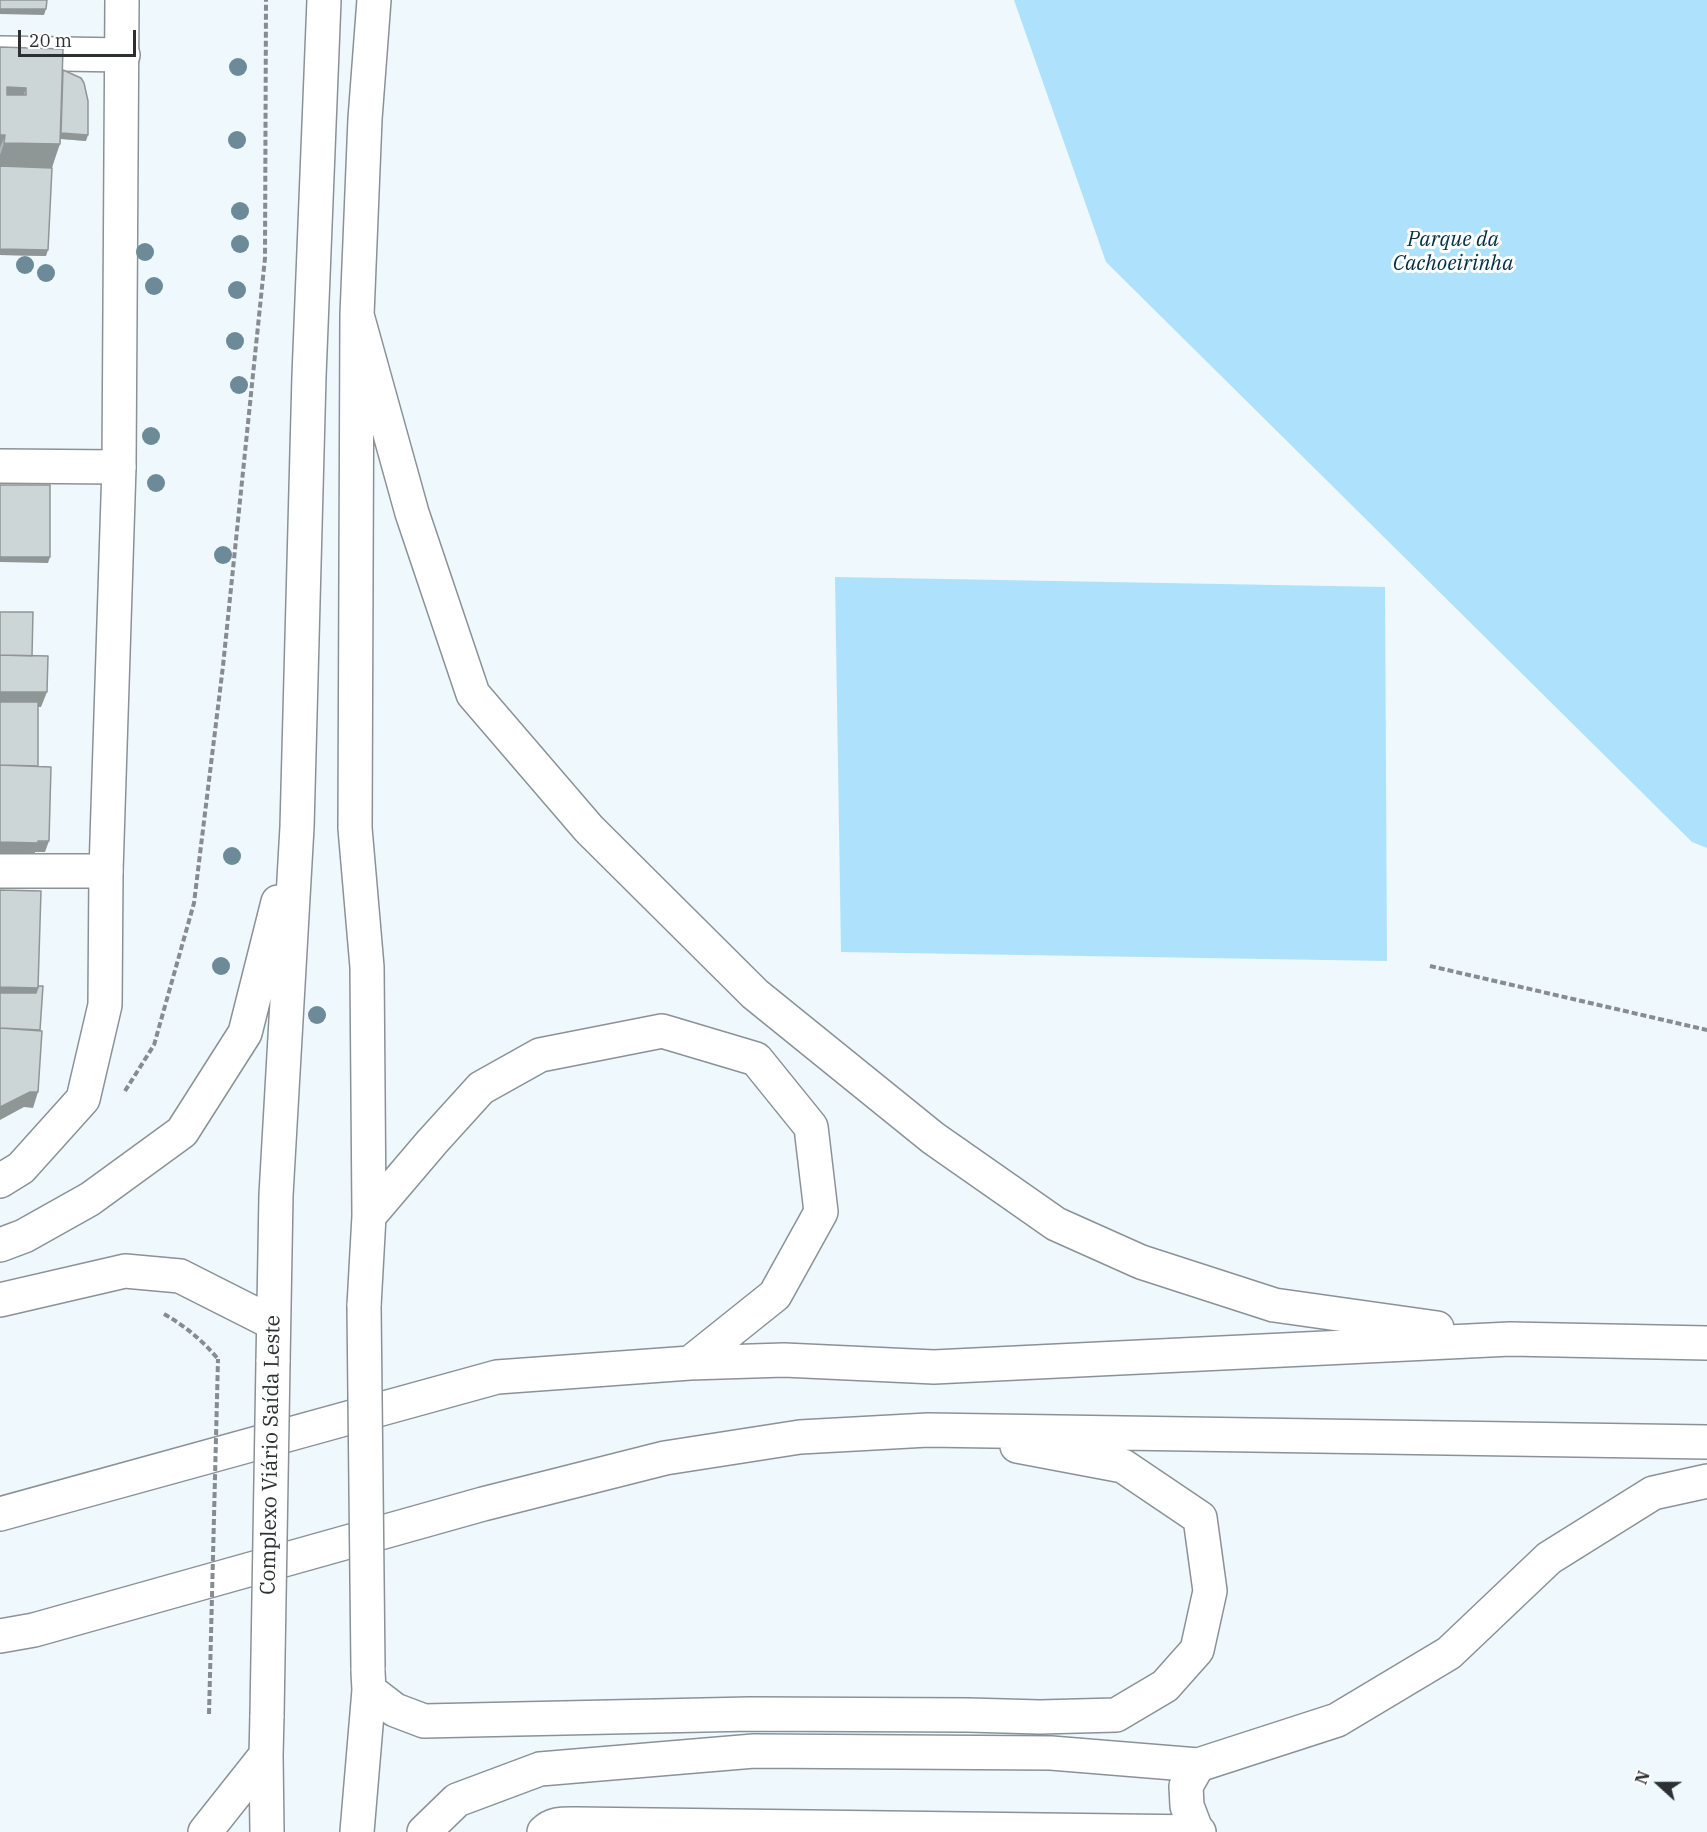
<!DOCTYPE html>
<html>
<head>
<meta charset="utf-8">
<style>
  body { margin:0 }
  #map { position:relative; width:1707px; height:1832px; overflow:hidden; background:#eff8fc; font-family:"IBM Plex Serif",serif }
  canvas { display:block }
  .north { position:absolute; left:1629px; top:1754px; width:60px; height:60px; -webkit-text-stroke:4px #fff; paint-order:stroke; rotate:291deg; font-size:16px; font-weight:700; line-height:24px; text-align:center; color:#2c3032 }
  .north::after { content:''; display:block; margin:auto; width:21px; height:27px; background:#2c3032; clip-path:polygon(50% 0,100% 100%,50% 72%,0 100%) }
  .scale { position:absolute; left:18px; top:30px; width:118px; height:27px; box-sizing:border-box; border:3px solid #2c3032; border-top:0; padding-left:8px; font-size:18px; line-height:21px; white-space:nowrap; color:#2c3032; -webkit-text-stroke:4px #fff; paint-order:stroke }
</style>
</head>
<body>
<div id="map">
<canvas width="1707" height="1832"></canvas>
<div class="north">N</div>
<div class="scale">20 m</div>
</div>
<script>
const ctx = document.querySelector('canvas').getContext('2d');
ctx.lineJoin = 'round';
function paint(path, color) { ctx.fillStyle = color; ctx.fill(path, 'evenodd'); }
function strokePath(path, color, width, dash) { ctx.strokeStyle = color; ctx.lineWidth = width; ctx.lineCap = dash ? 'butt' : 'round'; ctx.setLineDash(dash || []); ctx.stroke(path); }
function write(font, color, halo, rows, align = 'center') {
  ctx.font = font + ' "IBM Plex Serif",serif'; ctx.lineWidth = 6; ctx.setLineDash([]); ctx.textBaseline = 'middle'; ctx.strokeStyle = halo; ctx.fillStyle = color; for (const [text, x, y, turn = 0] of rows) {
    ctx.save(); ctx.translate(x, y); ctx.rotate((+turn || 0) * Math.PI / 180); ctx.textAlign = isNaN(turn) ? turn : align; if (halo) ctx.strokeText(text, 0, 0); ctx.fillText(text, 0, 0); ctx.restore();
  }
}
const green = new Path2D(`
  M 1014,0 L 1707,0 L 1707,848 L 1692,842 L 1106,262 Z
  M 835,577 L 1385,587 L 1387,961 L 841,952 Z`);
const path = new Path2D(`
  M 1430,966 L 1707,1030
  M 125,1091 L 154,1045 L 194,903 L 223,666 L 265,258 L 266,0
  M 164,1314 C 185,1326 202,1340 218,1359`);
const street = new Path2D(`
  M 0,53 L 123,55
  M 0,466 L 119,467
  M 0,871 L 106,871
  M 544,1832 C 553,1823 563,1824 576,1824 L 1199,1832
  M 1197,1832 L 1187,1806 L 1186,1786 L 1198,1765`);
const secondary = new Path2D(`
  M 0,1181 L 21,1168 L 83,1099 L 105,1005 L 106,871 L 119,467 L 122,0`);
const primary = new Path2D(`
  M 357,315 L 412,513 L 473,694 L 589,829 L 755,994 L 933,1138 L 1056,1224 L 1141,1262 L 1274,1305 L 1437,1328
  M 369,1216 L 432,1142 L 481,1088 L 540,1055 L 662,1031 L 756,1059 L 811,1127 L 821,1212 L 775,1295 L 690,1363
  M 0,1245 L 24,1236 L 90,1199 L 182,1132 L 245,1033 L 278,902
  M 0,1300 L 125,1271 L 180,1276 L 273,1323
  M 364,1306 L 369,1216 L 367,967 L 355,828 L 357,315 L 365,119 L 374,0
  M 273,1362 L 276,1195 L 297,827 L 309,376 L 324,0
  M 0,1514 L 497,1377 L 690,1363 L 784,1360 L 934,1367 L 1510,1339 L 1707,1343
  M 0,1636 L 34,1630 L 483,1504 L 665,1458 L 800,1437 L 928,1430 L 1707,1442
  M 369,1690 L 395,1710 L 424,1721 L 750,1714 L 968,1715 L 1040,1717 L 1116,1715 L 1165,1686 L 1197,1650 L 1210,1591 L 1200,1518 L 1123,1466 L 1017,1446
  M 205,1832 L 266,1755
  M 267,1832 L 266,1755 L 267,1715
  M 357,1832 L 369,1690 L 368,1672
  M 424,1832 L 457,1800 L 540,1769 L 754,1751 L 1051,1753 L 1198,1765 L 1337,1720 L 1449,1653 L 1549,1558 L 1653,1493 L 1707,1481`);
const pathBridge = new Path2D(`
  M 209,1714 L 218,1359`);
const primaryBridge = new Path2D(`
  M 364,1306 L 368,1668
  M 267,1715 L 273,1362`);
const trees = [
  [238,67],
  [237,140],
  [240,211],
  [240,244],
  [145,252],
  [25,265],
  [46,273],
  [154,286],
  [237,290],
  [235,341],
  [239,385],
  [151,436],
  [156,483],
  [223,555],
  [232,856],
  [221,966],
  [317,1015]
];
const wall = new Path2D(`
  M 0,47 L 63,70 L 86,141 L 60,139 L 52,168 L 46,256 L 0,255 Z`);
const shadedWall = new Path2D(`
  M 0,9 L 46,9 L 44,15 L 0,14 Z
  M 7,87 L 26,88 L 16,116 L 0,116 Z
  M 53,133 L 88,135 L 86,141 L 51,138 Z
  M 0,135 L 5,135 L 0,148 Z
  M 4,143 L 60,144 L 50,173 L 0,172 L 0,155 Z
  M 0,249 L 48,250 L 46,256 L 0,255 Z
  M 0,557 L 50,557 L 48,563 L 0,562 Z
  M 0,692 L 47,692 L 41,707 L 0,707 Z
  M 49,841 L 45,852 L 35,852 L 35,854 L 0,853 L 0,842 Z
  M 0,987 L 38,988 L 32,1004 L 0,1003 Z
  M 30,1092 L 38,1092 L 33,1108 L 24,1107 L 0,1120 L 0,1107 Z`);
const building = new Path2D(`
  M 0,0 L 47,0 L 46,9 L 0,9 Z
  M 0,47 L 63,49 L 60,144 L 4,143 L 5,135 L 0,135 ZM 7,87 L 26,88 L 26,95 L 7,95 Z
  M 63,70 L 81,78 L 84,83 L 88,101 L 88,135 L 61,133 Z
  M 0,166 L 52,168 L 48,250 L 0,249 Z
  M 0,485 L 50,485 L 50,557 L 0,557 Z
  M 0,612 L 33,612 L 32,656 L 0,655 Z
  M 0,655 L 48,656 L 47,692 L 0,692 Z
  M 0,702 L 38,702 L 38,766 L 0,765 Z
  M 0,765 L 51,767 L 49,841 L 38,841 L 38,843 L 0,842 Z
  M 0,890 L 41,891 L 38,988 L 0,987 Z
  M 38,986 L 43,986 L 40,1030 L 0,1028 L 0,993 L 36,993 Z
  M 0,1028 L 42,1031 L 38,1092 L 30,1092 L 0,1107 Z`);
const parkNames = [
  ["Parque da",1453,240],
  ["Cachoeirinha",1453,264]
];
const streetNames = [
  ["Complexo Viário Saída Leste",271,1455,-89]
];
paint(green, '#aee2fc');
strokePath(street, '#8a9297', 36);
strokePath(secondary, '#8a9297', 36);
strokePath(primary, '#8a9297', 36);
strokePath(path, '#868c8f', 4, [6, 3]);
strokePath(street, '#fff', 33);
strokePath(secondary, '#fff', 33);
strokePath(primary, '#fff', 33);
strokePath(primaryBridge, '#8a9297', 36, []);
strokePath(pathBridge, '#868c8f', 4, [6, 3]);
strokePath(primaryBridge, '#fff', 33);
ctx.fillStyle = '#6c8a97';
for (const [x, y] of trees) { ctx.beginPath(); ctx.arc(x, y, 9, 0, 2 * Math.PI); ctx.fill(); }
paint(wall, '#afb8b8');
paint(shadedWall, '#8f9696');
paint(building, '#ccd6d6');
strokePath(building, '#8f9696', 1.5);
write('italic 21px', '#003044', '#fff', parkNames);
write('21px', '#2c3032', '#fff', streetNames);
</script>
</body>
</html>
